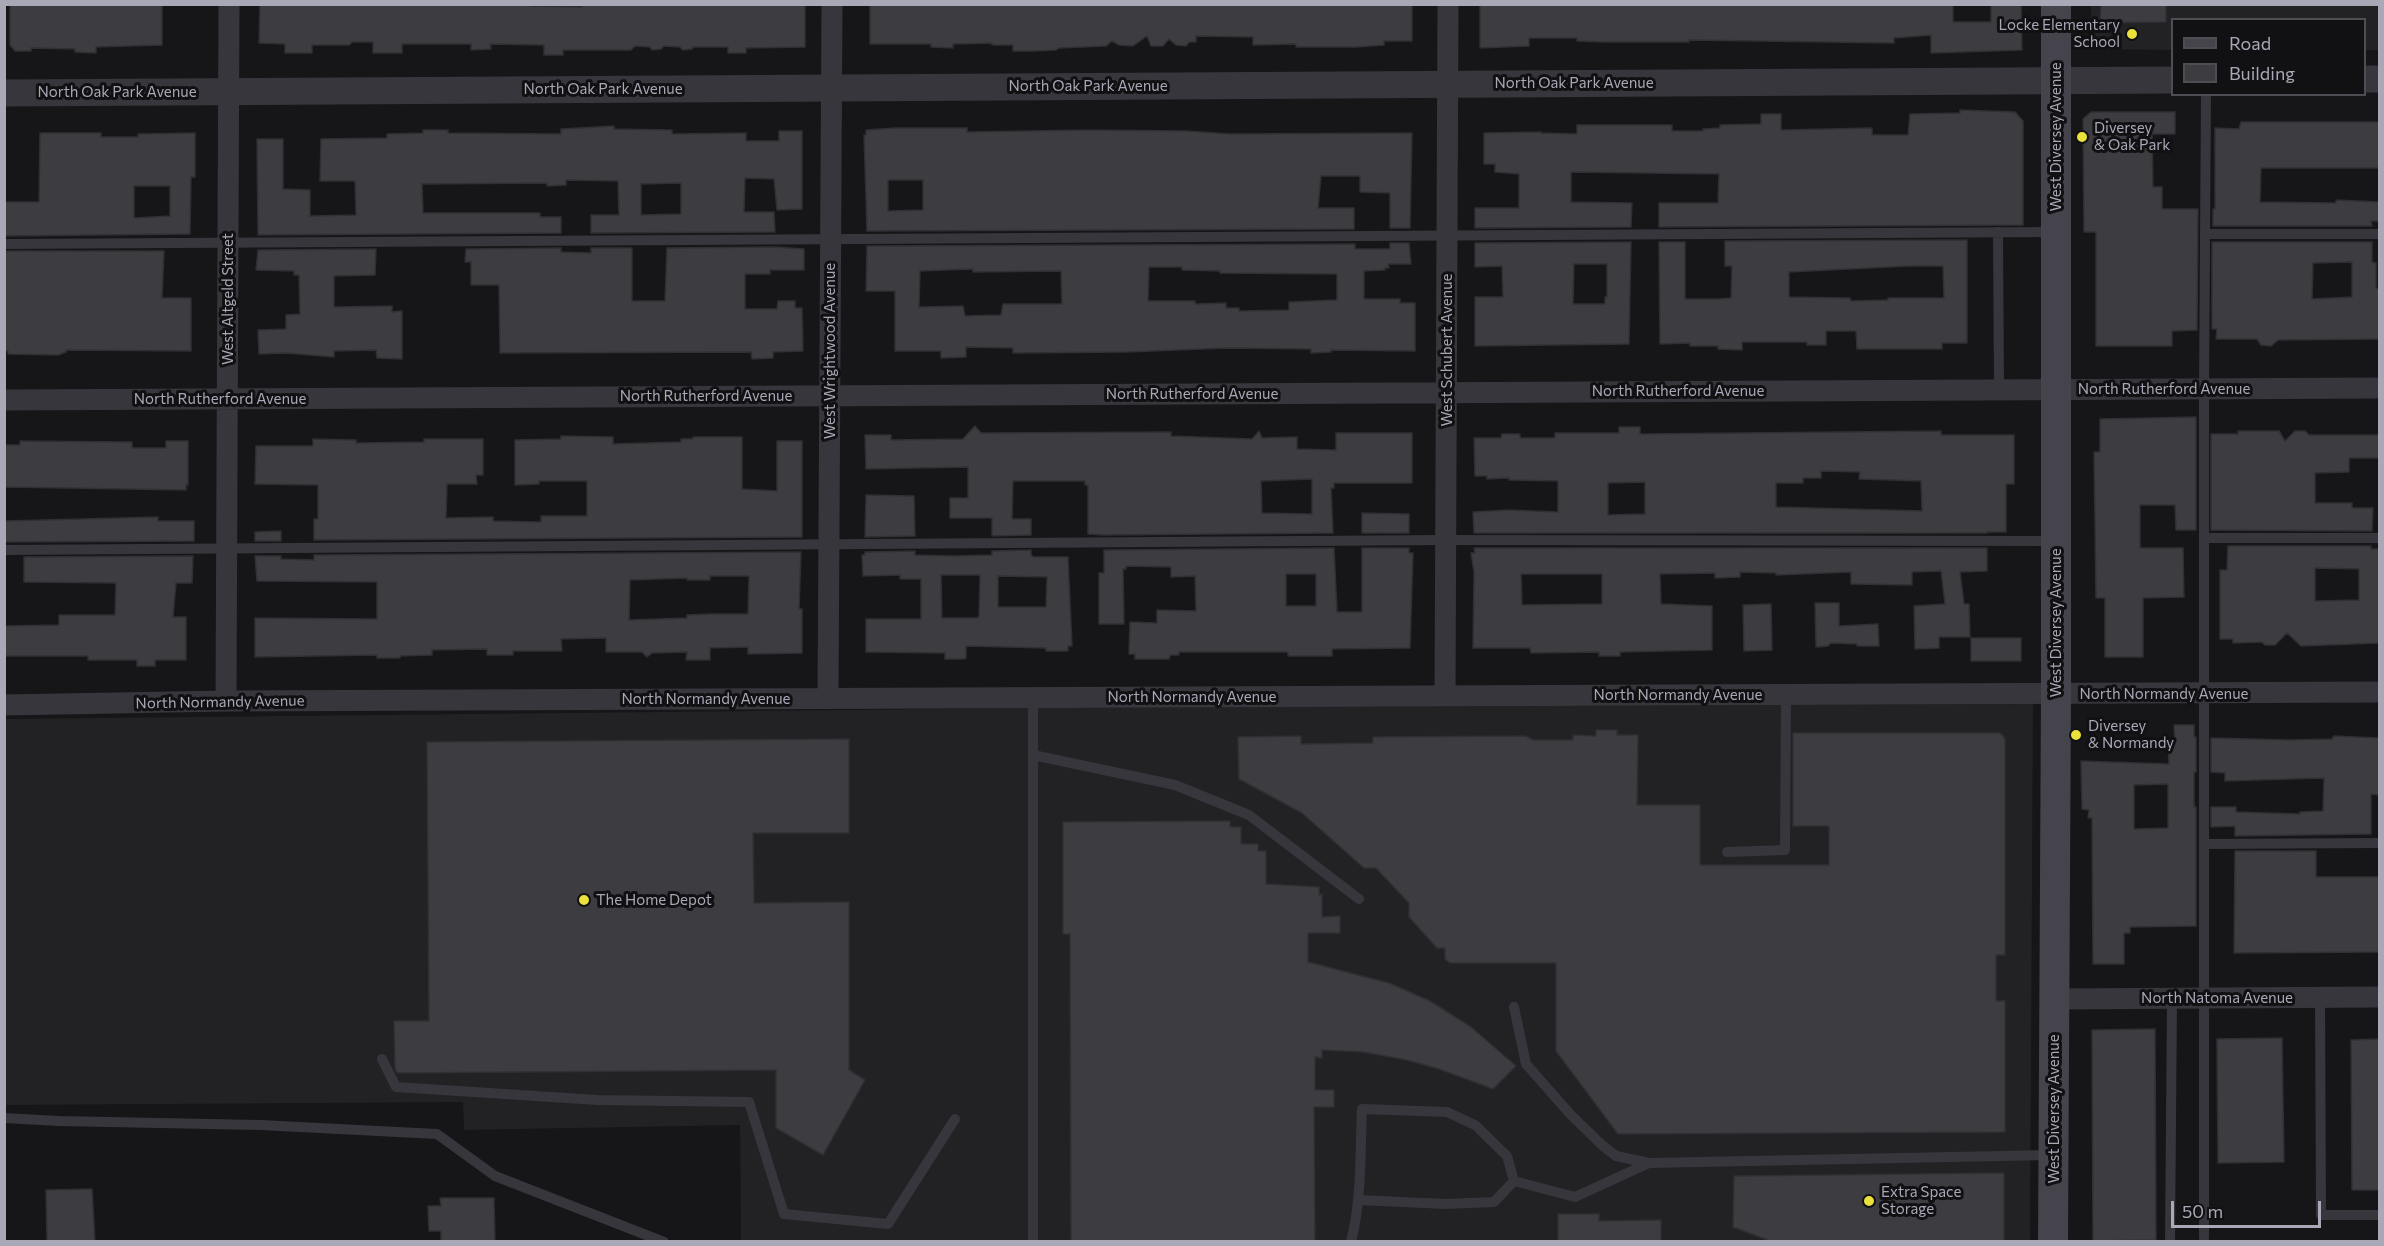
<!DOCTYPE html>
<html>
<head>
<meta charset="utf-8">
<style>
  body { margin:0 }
  #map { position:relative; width:2384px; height:1246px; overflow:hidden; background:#161517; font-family:Commissioner,sans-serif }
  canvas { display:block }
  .frame { position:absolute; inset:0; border:6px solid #a8a8b7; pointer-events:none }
  .legend { position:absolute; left:2171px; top:18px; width:195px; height:78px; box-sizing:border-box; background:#111012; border:2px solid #4d4d54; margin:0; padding:8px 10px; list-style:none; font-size:18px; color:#a8a8b7 }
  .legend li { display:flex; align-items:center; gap:12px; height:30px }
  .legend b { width:30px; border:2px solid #4d4d54 }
  .scale { position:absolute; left:2171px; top:1201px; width:150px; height:27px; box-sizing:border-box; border:3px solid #a8a8b7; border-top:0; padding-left:8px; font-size:18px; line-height:21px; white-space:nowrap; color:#a8a8b7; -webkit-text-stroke:4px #111012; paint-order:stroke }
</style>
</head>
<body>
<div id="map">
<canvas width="2384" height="1246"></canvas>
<div class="frame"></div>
<ul class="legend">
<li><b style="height:8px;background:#45444c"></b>Road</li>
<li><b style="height:16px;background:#3d3c41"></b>Building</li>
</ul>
<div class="scale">50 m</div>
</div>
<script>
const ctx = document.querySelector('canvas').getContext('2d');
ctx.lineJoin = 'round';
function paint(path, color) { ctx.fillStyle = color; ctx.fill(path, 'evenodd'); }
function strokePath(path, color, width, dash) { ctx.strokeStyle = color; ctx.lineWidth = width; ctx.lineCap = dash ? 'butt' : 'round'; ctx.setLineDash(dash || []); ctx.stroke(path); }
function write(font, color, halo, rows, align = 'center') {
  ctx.font = font + ' Commissioner,sans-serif'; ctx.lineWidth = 6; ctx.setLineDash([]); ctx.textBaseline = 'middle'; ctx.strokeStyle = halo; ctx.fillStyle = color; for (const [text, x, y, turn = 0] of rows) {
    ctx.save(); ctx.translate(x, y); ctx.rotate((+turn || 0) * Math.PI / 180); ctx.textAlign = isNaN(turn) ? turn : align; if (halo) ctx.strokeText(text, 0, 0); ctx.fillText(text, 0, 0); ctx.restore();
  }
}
const built = new Path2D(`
  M 2091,5 L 2379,5 L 2379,50 L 2365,50 L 2364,20 L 2172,20 L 2172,50 L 2091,49 Z
  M 2033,704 L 2030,1241 L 741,1241 L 740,1125 L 464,1130 L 463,1102 L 5,1105 L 4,719 L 1037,708 Z`);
const building = new Path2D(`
  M 10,4 L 162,4 L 162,45 L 96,47 L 96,53 L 75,52 L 75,49 L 31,48 L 31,51 L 15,51 L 10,45 Z
  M 260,4 L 530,4 L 530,6 L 582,7 L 582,4 L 805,4 L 805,47 L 746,48 L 746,53 L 728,53 L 728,47 L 693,47 L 692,49 L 683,50 L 680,47 L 664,46 L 661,49 L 652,50 L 650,47 L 635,46 L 631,50 L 563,50 L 563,55 L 544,55 L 544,45 L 490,44 L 491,49 L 471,50 L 471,44 L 402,44 L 402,53 L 373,53 L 373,42 L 352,42 L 349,45 L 312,45 L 312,53 L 285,53 L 285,44 L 259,43 Z
  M 870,4 L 1412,4 L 1412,41 L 1384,41 L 1384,45 L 1356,47 L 1296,47 L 1296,44 L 1253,45 L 1253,37 L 1196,36 L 1196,42 L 1189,42 L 1186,46 L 1176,45 L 1169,39 L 1163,46 L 1151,46 L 1147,36 L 1133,46 L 1119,45 L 1112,41 L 1106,46 L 1059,48 L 1056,50 L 1034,51 L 1013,51 L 1013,45 L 992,45 L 992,43 L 953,44 L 953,48 L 931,47 L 931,44 L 870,44 Z
  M 1480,4 L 1953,4 L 1953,22 L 1991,22 L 1991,4 L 2021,4 L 2022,50 L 1931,53 L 1931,35 L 1894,38 L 1894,43 L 1689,40 L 1689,42 L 1603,42 L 1577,41 L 1577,38 L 1529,38 L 1529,46 L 1480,48 Z
  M 2101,4 L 2166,4 L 2166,22 L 2100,23 Z
  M 1960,110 L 2015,112 L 2023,121 L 2023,225 L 1659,227 L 1659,203 L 1718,203 L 1719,174 L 1571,172 L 1571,202 L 1632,203 L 1631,227 L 1475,228 L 1475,208 L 1519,208 L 1519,174 L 1495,172 L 1495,164 L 1484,164 L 1484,133 L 1541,132 L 1541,133 L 1577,134 L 1577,125 L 1672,125 L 1672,131 L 1703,131 L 1703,129 L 1720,128 L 1720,125 L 1761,124 L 1761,114 L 1781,114 L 1781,130 L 1872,128 L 1872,135 L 1908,135 L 1910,114 L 1960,113 Z
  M 2091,112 L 2175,112 L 2175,134 L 2152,134 L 2153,187 L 2162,187 L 2162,209 L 2198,209 L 2197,330 L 2172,331 L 2172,346 L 2096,346 L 2096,232 L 2084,232 L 2083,119 Z
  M 2241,122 L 2379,122 L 2379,168 L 2261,168 L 2260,202 L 2336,203 L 2336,200 L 2379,202 L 2379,221 L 2371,221 L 2372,226 L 2213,226 L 2213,209 L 2215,209 L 2215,128 L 2239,129 Z
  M 614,126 L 614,129 L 672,130 L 672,134 L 746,133 L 746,141 L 779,141 L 779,131 L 802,131 L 802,209 L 777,210 L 774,179 L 745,178 L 744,212 L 774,212 L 775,232 L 591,233 L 591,215 L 619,215 L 618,181 L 566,180 L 566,185 L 547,186 L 547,183 L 422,184 L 423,213 L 540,213 L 540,217 L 561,217 L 561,233 L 258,235 L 257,139 L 283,139 L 283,189 L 310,190 L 310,216 L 356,215 L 355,181 L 320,181 L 321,139 L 387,138 L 387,134 L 423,133 L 423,130 L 448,130 L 448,133 L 561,134 L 561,129 ZM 681,183 L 681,214 L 641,215 L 641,184 Z
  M 896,128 L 967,128 L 967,132 L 1087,130 L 1187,131 L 1229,134 L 1412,133 L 1410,228 L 1390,228 L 1390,193 L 1360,192 L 1360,176 L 1321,176 L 1318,208 L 1354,208 L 1354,229 L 867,231 L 864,135 L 866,135 L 866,130 ZM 888,180 L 923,180 L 923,210 L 888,211 Z
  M 40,133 L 101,133 L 101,137 L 138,137 L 138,134 L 195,133 L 195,177 L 191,177 L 190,234 L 4,236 L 4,202 L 39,202 ZM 134,186 L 170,186 L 170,216 L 134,218 Z
  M 1967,240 L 1967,343 L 1942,343 L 1942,349 L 1857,349 L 1856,331 L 1826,331 L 1826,345 L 1807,345 L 1807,342 L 1742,342 L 1742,350 L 1718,349 L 1718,346 L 1690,346 L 1690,343 L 1660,344 L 1659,242 L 1685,242 L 1685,299 L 1719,299 L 1731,298 L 1732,266 L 1725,266 L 1725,241 ZM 1909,266 L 1943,266 L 1944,298 L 1888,298 L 1888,300 L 1851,301 L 1850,298 L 1789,297 L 1789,272 Z
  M 1631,242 L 1629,344 L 1475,346 L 1475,297 L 1503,297 L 1502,266 L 1475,267 L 1475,243 ZM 1574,264 L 1607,264 L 1607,297 L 1605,297 L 1605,304 L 1573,304 Z
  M 2212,242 L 2372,242 L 2372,262 L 2376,263 L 2376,288 L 2379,289 L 2379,339 L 2278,340 L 2271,346 L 2261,345 L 2257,339 L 2216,339 L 2217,329 L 2212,329 ZM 2352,262 L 2352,297 L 2312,299 L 2313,263 Z
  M 1390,243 L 1409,243 L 1411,264 L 1388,264 L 1389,268 L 1385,268 L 1385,270 L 1364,271 L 1364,299 L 1400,299 L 1400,303 L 1415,303 L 1415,351 L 1331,350 L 1331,352 L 1311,353 L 1311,349 L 1228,348 L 1127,352 L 1013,353 L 1013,348 L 966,347 L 966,357 L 941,358 L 941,351 L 895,351 L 895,291 L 866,291 L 867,246 L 1355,244 L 1355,249 L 1390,249 ZM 1149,267 L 1182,267 L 1182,270 L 1220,271 L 1220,273 L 1337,274 L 1337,300 L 1289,302 L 1289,310 L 1239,311 L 1239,308 L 1226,308 L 1226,303 L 1195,304 L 1195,301 L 1148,301 ZM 973,269 L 973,272 L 1061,271 L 1062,304 L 1003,304 L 1001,315 L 965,316 L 963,306 L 919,307 L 920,271 Z
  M 775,247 L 804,249 L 804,270 L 770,270 L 770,274 L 745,274 L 745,309 L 777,309 L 778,301 L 795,301 L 795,308 L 802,308 L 803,351 L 773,352 L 773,358 L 752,359 L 751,352 L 500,353 L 499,285 L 471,285 L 471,262 L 465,262 L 466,249 L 561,248 L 561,252 L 591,253 L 591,248 L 632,248 L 632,301 L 665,301 L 667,248 Z
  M 376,249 L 375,275 L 334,276 L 334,307 L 392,306 L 392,312 L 402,311 L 402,359 L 377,358 L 376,350 L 334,351 L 334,357 L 286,353 L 259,354 L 258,330 L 286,329 L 286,315 L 300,314 L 299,275 L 294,275 L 294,271 L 256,270 L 258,250 Z
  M 4,251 L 164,251 L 162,298 L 191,298 L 191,351 L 66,350 L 66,352 L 58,355 L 8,354 L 8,351 L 4,351 Z
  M 2196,417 L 2196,530 L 2176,530 L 2175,505 L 2140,505 L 2140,548 L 2183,548 L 2184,597 L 2143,598 L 2143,657 L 2105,657 L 2105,598 L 2096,598 L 2094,452 L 2100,452 L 2100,419 Z
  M 975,426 L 981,433 L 1171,432 L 1171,436 L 1252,439 L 1259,431 L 1262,438 L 1297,437 L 1297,449 L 1336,450 L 1336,433 L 1412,433 L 1412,483 L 1334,483 L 1334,488 L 1331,488 L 1333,533 L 1104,535 L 1088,534 L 1088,485 L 1085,485 L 1085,481 L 1013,481 L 1012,519 L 1031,519 L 1031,535 L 992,536 L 992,518 L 950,518 L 950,498 L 968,498 L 968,467 L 866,469 L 865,435 L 891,435 L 891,440 L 963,439 ZM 1312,479 L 1312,514 L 1262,513 L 1261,481 Z
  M 1619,427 L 1640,427 L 1640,434 L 1941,431 L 1941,435 L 2014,435 L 2014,484 L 2006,484 L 2006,532 L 1987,532 L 1987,533 L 1474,533 L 1473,512 L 1509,510 L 1558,512 L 1558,481 L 1509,480 L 1509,478 L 1487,479 L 1487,476 L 1475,476 L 1474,438 L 1501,438 L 1502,434 L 1520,434 L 1520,438 L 1555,438 L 1555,433 L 1619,433 ZM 1821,471 L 1860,472 L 1859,479 L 1921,481 L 1922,511 L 1776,507 L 1776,483 L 1803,483 L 1803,478 L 1821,478 ZM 1645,482 L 1645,514 L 1608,515 L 1608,483 Z
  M 2238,431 L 2279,431 L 2285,441 L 2295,431 L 2305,431 L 2309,435 L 2379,435 L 2379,458 L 2349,458 L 2349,472 L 2315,473 L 2315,503 L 2352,503 L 2352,508 L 2373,508 L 2372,531 L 2211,530 L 2211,434 L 2238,434 Z
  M 561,436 L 613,437 L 613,444 L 681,442 L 681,439 L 693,439 L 693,437 L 742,437 L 742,489 L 777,491 L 777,441 L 802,441 L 802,537 L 314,540 L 314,519 L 318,519 L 318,485 L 255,484 L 256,446 L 313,446 L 313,439 L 356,440 L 356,443 L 424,442 L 424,439 L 483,439 L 483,475 L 476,475 L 477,484 L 447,484 L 446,518 L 493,517 L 493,521 L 541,522 L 541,516 L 587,516 L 587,481 L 539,481 L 539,484 L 515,485 L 515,440 L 561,439 Z
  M 20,441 L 132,442 L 132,448 L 166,448 L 166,441 L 188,441 L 188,485 L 186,485 L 186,490 L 4,487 L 4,445 L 20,445 Z
  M 866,495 L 914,496 L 915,536 L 865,537 Z
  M 1362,513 L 1409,514 L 1409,533 L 1362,533 Z
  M 158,517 L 158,521 L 194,521 L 194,541 L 4,542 L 4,521 Z
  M 281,531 L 281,541 L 255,541 L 255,532 Z
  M 2228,546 L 2371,546 L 2371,549 L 2379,549 L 2379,643 L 2301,646 L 2287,633 L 2275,645 L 2265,645 L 2262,642 L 2233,643 L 2233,639 L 2220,639 L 2220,570 L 2227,570 ZM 2315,568 L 2359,569 L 2359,600 L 2315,601 Z
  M 1334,548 L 1337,612 L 1362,612 L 1362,548 L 1409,548 L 1409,553 L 1413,553 L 1410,648 L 1332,649 L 1332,656 L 1288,656 L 1288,652 L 1179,652 L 1179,655 L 1170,655 L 1169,659 L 1135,659 L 1135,654 L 1129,654 L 1130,622 L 1157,623 L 1157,610 L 1196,611 L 1195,576 L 1171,577 L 1171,567 L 1126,566 L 1126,569 L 1123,569 L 1124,624 L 1099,624 L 1099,573 L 1104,573 L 1104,550 ZM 1286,574 L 1316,574 L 1316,606 L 1286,606 Z
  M 1474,548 L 1987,548 L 1987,571 L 1960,572 L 1964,604 L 1969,604 L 1970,637 L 1939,637 L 1939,648 L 1915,649 L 1914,606 L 1945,604 L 1941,571 L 1912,572 L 1912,585 L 1851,584 L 1851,572 L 1776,575 L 1776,573 L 1740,572 L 1740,577 L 1715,578 L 1715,573 L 1660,574 L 1661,604 L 1712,606 L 1712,650 L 1620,652 L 1620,656 L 1599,656 L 1599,652 L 1531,653 L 1530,648 L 1473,648 L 1474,572 L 1471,553 L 1475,553 ZM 1521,574 L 1602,574 L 1602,604 L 1522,605 Z
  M 1031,550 L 1031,555 L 1034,557 L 1068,557 L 1072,646 L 1068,646 L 1068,651 L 1046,651 L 1046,648 L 966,646 L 966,658 L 964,659 L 945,659 L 945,653 L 866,652 L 866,619 L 921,619 L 921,579 L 900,579 L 900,575 L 863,576 L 862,555 L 865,555 L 865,552 L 915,551 L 915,555 L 953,556 L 992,555 L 992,551 ZM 941,575 L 980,575 L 979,616 L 977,618 L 942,618 ZM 998,576 L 1047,577 L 1046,607 L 998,607 Z
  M 801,552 L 799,609 L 802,609 L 802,653 L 748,654 L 748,647 L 710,648 L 710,660 L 686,660 L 687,652 L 652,653 L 647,657 L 642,652 L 606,652 L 606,638 L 561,639 L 562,651 L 513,651 L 513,655 L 487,655 L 487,649 L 432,650 L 432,655 L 400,656 L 400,658 L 377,658 L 377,655 L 255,657 L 255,618 L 377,619 L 377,582 L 257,581 L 255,556 L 281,556 L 281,559 L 314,560 L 314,555 ZM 710,576 L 749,576 L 748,614 L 711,614 L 687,615 L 687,618 L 629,620 L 630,580 L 687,578 L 687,580 L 710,580 Z
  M 193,556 L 192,583 L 176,583 L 173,617 L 186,617 L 186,660 L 155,660 L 155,666 L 137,666 L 137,660 L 88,660 L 88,656 L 4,656 L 4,626 L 59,625 L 59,615 L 115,615 L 116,583 L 24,582 L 24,557 Z
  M 1815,603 L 1839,603 L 1839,626 L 1878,624 L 1879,646 L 1857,646 L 1857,644 L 1831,643 L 1828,646 L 1816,647 Z
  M 1771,604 L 1772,650 L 1744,651 L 1743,605 Z
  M 1971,638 L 2021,638 L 2021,661 L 1971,661 Z
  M 2174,725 L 2194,725 L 2194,737 L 2196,737 L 2196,772 L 2194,772 L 2194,807 L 2196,807 L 2196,926 L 2130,927 L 2130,933 L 2124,933 L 2124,964 L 2093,964 L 2092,818 L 2088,818 L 2089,810 L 2082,809 L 2081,761 L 2169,764 L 2168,742 L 2175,742 ZM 2168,784 L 2168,828 L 2134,829 L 2134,785 Z
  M 1596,730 L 1617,730 L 1617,735 L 1638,735 L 1637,805 L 1700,805 L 1700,865 L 1829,865 L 1829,826 L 1793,826 L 1793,733 L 2000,733 L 2003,736 L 2005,739 L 2005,955 L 1996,955 L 1996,1001 L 2005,1001 L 2005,1132 L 1618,1134 L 1556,1051 L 1556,963 L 1450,963 L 1445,959 L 1445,948 L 1437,948 L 1409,917 L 1409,903 L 1376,868 L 1364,868 L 1302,813 L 1239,779 L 1238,737 L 1301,736 L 1301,744 L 1373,743 L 1373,737 L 1525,736 L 1534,740 L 1573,740 L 1573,735 L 1596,736 Z
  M 2334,736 L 2379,738 L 2379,795 L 2371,794 L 2371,834 L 2235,836 L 2235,826 L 2211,827 L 2211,807 L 2236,807 L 2236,812 L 2300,814 L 2300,812 L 2323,811 L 2324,778 L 2225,781 L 2225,773 L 2211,772 L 2211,738 L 2290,740 L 2332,739 Z
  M 849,739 L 849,833 L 753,833 L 754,903 L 849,902 L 849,1070 L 865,1080 L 823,1155 L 776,1128 L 776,1070 L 397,1073 L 395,1068 L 394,1021 L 429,1021 L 427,742 Z
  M 1230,821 L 1230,827 L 1241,827 L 1241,844 L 1258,844 L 1258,851 L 1266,851 L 1266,884 L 1319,887 L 1319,895 L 1322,894 L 1322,917 L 1340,916 L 1340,933 L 1308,933 L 1308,962 L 1389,983 L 1430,1001 L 1471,1027 L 1516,1066 L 1493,1089 L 1439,1069 L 1407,1060 L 1363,1052 L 1322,1050 L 1322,1058 L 1315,1057 L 1315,1090 L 1334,1090 L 1334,1107 L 1314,1107 L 1315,1242 L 1071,1242 L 1070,934 L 1063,934 L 1063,822 Z
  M 2235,851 L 2316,851 L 2316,877 L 2379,877 L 2379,952 L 2234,953 Z
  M 2155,1029 L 2156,1240 L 2093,1241 L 2092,1030 Z
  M 2282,1038 L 2284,1162 L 2218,1163 L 2217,1039 Z
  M 2379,1039 L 2379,1190 L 2352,1190 L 2351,1040 Z
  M 2004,1173 L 2004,1242 L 1773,1242 L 1733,1227 L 1734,1176 Z
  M 92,1189 L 95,1242 L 47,1242 L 46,1190 Z
  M 440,1198 L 494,1198 L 495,1242 L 441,1242 L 441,1231 L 429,1231 L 428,1206 L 441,1206 Z
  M 1558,1214 L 1599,1214 L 1599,1221 L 1661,1220 L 1661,1242 L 1558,1242 Z`);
const service = new Path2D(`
  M 1998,232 L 1999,390
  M 2207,234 L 2380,234
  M 4,244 L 2053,232
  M 2204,538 L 2380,538
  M 4,550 L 1446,540 L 2053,541
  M 1033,755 L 1175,785 L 1249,815 L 1359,899
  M 2204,844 L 2380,843
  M 1727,852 L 1785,850 L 1786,695
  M 2320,998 L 2321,1215 L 2380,1215
  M 1514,1007 L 1526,1064 L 1571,1115 L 1603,1146 L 1616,1156 L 1649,1163 L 2051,1155
  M 382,1059 L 396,1087 L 598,1100 L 749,1102 L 784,1214 L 888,1224 L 955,1119
  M 4,1118 L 59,1121 L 260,1125 L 437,1134 L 495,1176 L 664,1242
  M 1514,1181 L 1575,1197 L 1649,1163
  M 2204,1238 L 2204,389 L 2206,94
  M 1033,1242 L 1033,698
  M 1351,1242 C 1362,1198 1360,1153 1362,1109 L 1447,1112 L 1475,1125 L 1507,1156 L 1514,1181 L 1494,1202 L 1446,1204 L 1358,1200
  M 2170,1242 L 2172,999`);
const minor = new Path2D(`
  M 4,400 L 2380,388
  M 1445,696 L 1448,4
  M 828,698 L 832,4
  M 226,701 L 229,4
  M 4,705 L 226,701 L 2380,692
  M 2055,999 L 2380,997`);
const tertiary = new Path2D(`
  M 2364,79 L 2380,79
  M 4,93 L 2172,80`);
const secondary = new Path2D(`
  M 2053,1242 L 2056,694 L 2056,4`);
const markers = [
  [2132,34,6,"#eae13a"],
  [2082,137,6,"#eae13a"],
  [2076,735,6,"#eae13a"],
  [584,900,6,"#eae13a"],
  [1869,1201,6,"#eae13a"]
];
const poiNames = [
  ["Locke Elementary",2120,25,"right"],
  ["School",2120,42,"right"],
  ["Diversey",2094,128],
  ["& Oak Park",2094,145],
  ["Diversey",2088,726],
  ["& Normandy",2088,743],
  ["The Home Depot",596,900],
  ["Extra Space",1881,1192],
  ["Storage",1881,1209]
];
const streetNames = [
  ["North Oak Park Avenue",1574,83],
  ["North Oak Park Avenue",1088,86],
  ["North Oak Park Avenue",603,89],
  ["North Oak Park Avenue",117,92],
  ["West Diversey Avenue",2056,137,-90],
  ["West Altgeld Street",228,299,-90],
  ["West Schubert Avenue",1447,350,-90],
  ["West Wrightwood Avenue",830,351,-90],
  ["North Rutherford Avenue",2164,389],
  ["North Rutherford Avenue",1678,391],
  ["North Rutherford Avenue",1192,394],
  ["North Rutherford Avenue",706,396],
  ["North Rutherford Avenue",220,399],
  ["West Diversey Avenue",2056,623,-90],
  ["North Normandy Avenue",2164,694],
  ["North Normandy Avenue",1678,695],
  ["North Normandy Avenue",1192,697],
  ["North Normandy Avenue",706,699],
  ["North Normandy Avenue",220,702,-1],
  ["North Natoma Avenue",2217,998],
  ["West Diversey Avenue",2054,1109,-90]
];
paint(built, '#222124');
paint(building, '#3d3c41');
strokePath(building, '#302f33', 1.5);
strokePath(service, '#37363c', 10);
strokePath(minor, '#37363c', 21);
strokePath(tertiary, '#37363c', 27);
strokePath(secondary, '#45444c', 30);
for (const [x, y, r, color] of markers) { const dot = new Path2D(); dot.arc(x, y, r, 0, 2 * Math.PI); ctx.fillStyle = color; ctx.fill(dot); strokePath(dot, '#111012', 2); }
write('15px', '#a8a8b7', '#111012', poiNames, 'left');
write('15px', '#a8a8b7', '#111012', streetNames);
</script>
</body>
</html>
